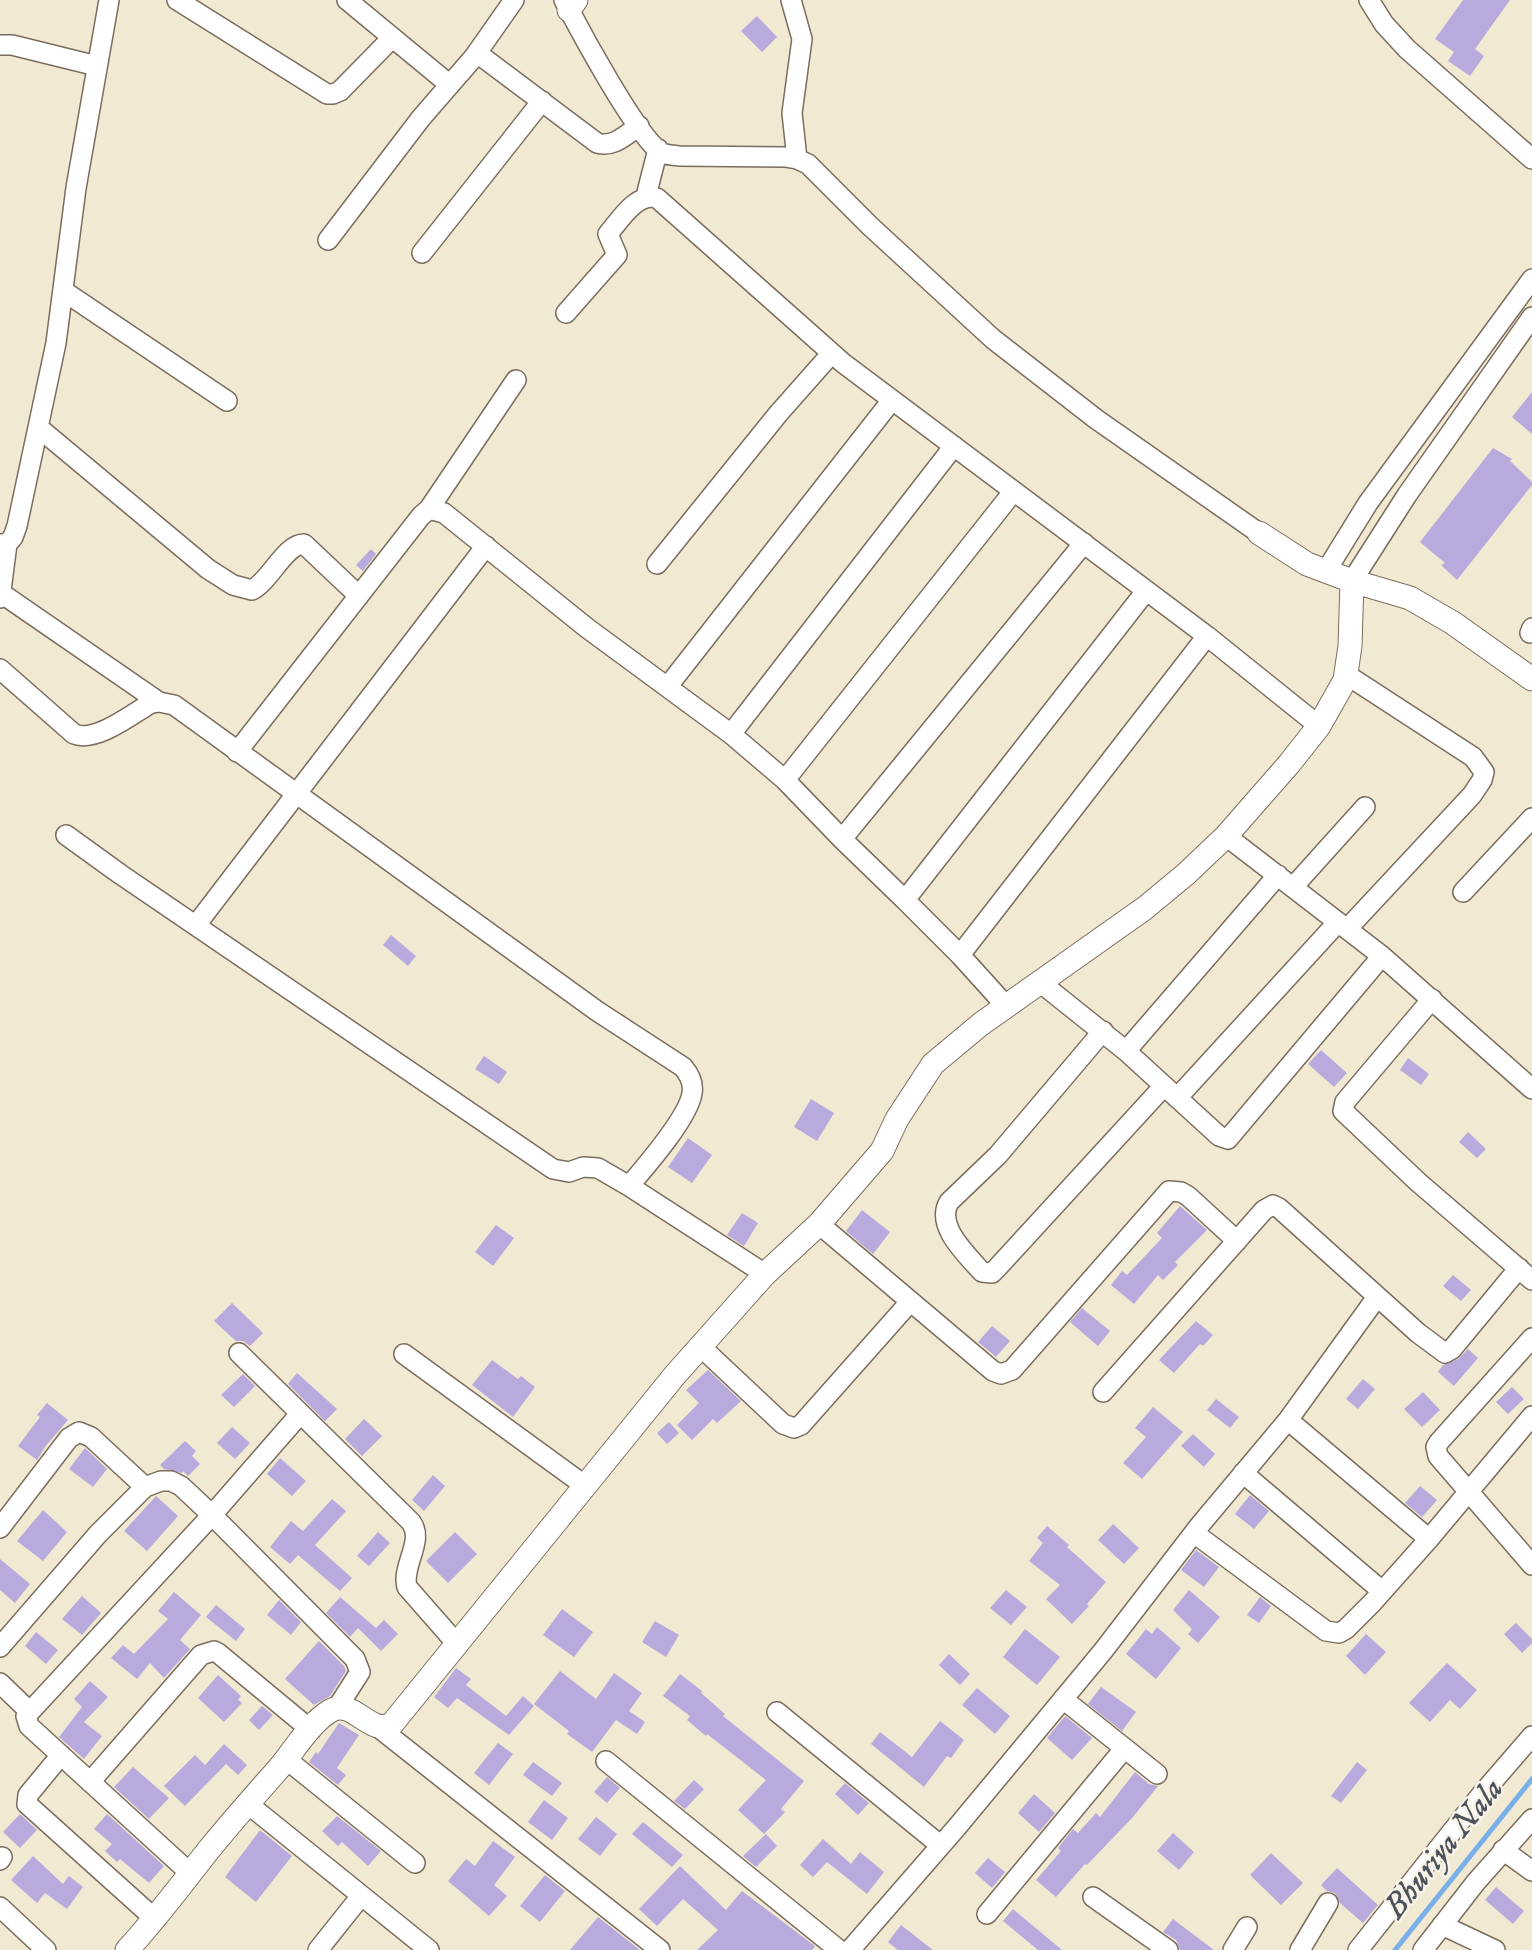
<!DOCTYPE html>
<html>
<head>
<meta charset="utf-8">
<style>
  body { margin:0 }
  canvas { display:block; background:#f2e9d3 }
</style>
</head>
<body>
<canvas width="1532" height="1950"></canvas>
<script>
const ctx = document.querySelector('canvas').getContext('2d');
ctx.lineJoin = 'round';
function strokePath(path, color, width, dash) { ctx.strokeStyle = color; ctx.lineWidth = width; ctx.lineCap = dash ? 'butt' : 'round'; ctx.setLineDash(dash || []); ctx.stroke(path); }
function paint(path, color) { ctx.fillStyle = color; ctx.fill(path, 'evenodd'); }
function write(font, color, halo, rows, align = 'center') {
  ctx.font = font + ' "IM FELL DW Pica",serif'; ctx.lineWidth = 5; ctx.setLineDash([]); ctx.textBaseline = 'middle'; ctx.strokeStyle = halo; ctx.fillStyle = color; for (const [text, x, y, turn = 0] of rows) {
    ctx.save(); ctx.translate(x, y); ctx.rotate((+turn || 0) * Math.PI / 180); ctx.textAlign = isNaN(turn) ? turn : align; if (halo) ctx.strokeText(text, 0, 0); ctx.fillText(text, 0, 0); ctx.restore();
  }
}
const stream = new Path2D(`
  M 1395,1950 L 1532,1779`);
const building = new Path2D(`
  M 1463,0 L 1510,0 L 1475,49 L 1484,56 L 1470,76 L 1448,61 L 1454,52 L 1435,39 Z
  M 757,16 L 777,37 L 762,52 L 741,31 Z
  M 1532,392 L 1532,434 L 1512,417 Z
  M 1493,448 L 1512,459 L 1510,461 L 1532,482 L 1532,485 L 1457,580 L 1441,565 L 1445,563 L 1420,542 Z
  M 371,549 L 376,554 L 363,571 L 356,565 Z
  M 391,935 L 416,956 L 408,966 L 383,945 Z
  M 1321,1050 L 1347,1073 L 1334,1087 L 1308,1064 Z
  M 484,1056 L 507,1072 L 499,1084 L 475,1069 Z
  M 1408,1058 L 1429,1074 L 1421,1085 L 1400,1070 Z
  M 811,1099 L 834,1113 L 817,1141 L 794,1127 Z
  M 1468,1132 L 1486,1149 L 1477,1158 L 1459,1142 Z
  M 688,1138 L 712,1155 L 692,1183 L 668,1167 Z
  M 1180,1206 L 1207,1230 L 1175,1262 L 1178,1265 L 1163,1280 L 1158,1275 L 1134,1304 L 1111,1285 L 1122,1271 L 1127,1275 L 1162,1238 L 1157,1233 Z
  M 862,1210 L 890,1232 L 873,1254 L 846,1231 Z
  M 742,1213 L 758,1223 L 744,1246 L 727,1235 Z
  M 496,1225 L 514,1238 L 493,1266 L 475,1252 Z
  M 1453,1275 L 1471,1290 L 1461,1301 L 1443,1286 Z
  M 232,1303 L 263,1333 L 250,1346 L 243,1341 L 236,1341 L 214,1321 Z
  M 1082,1308 L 1110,1331 L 1098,1346 L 1070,1322 Z
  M 1196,1321 L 1213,1335 L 1203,1346 L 1200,1344 L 1174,1373 L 1159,1360 Z
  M 992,1326 L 1010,1341 L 996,1357 L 978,1342 Z
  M 1468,1349 L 1478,1358 L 1454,1386 L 1438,1372 L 1443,1365 L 1458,1359 Z
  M 492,1360 L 518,1379 L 521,1376 L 535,1387 L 513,1417 L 472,1385 Z
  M 708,1370 L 741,1401 L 717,1423 L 713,1419 L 692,1440 L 677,1425 L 699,1403 L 686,1390 Z
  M 297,1373 L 337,1409 L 325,1421 L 288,1384 Z
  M 243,1374 L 255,1386 L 234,1407 L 221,1395 Z
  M 1363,1379 L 1375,1389 L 1358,1409 L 1346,1399 Z
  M 1512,1387 L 1524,1399 L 1508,1414 L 1496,1402 Z
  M 1423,1392 L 1440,1410 L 1422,1427 L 1404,1409 Z
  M 1216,1399 L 1239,1417 L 1230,1428 L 1207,1410 Z
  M 47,1403 L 68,1420 L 45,1447 L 37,1460 L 18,1446 L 40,1417 L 37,1415 Z
  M 1153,1407 L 1183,1432 L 1142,1479 L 1123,1463 L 1146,1437 L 1135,1428 Z
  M 364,1419 L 382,1436 L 362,1456 L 345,1439 Z
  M 669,1422 L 679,1433 L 667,1444 L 657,1433 Z
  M 232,1427 L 250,1443 L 235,1459 L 217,1443 Z
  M 1193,1434 L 1215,1454 L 1204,1467 L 1181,1446 Z
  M 185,1441 L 196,1451 L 192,1456 L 200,1464 L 188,1476 L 183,1471 L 182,1473 L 164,1469 L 160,1465 Z
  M 85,1448 L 107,1469 L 93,1487 L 69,1469 Z
  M 280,1458 L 306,1481 L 292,1496 L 267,1474 Z
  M 433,1475 L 445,1486 L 424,1511 L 412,1500 Z
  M 1420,1486 L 1437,1500 L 1422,1517 L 1405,1503 Z
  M 1250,1495 L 1269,1511 L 1254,1529 L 1235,1514 Z
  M 156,1496 L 178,1516 L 147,1551 L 124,1531 Z
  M 332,1499 L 346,1511 L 315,1545 L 352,1578 L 340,1591 L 298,1555 L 290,1564 L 270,1547 L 291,1521 L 303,1531 Z
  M 43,1510 L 67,1532 L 43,1561 L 17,1541 Z
  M 1113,1524 L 1139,1548 L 1124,1564 L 1098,1540 Z
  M 1047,1526 L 1069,1545 L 1067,1547 L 1106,1582 L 1087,1604 L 1089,1606 L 1072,1624 L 1046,1599 L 1060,1585 L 1029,1561 L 1043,1543 L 1037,1538 Z
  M 378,1532 L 390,1543 L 369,1566 L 357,1556 Z
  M 455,1532 L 477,1554 L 448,1583 L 426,1561 Z
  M 1196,1550 L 1219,1567 L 1204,1587 L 1181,1570 Z
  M 0,1559 L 30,1584 L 15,1603 L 0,1590 Z
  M 1006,1590 L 1027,1607 L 1011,1625 L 990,1608 Z
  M 1189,1590 L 1220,1617 L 1198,1643 L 1188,1634 L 1192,1629 L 1173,1610 Z
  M 174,1592 L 201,1615 L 180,1640 L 190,1649 L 164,1678 L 150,1663 L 137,1679 L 111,1658 L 123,1645 L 134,1654 L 168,1619 L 158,1611 Z
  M 82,1596 L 101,1613 L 82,1635 L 62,1619 Z
  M 340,1597 L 376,1628 L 384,1620 L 398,1634 L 381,1651 L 358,1628 L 350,1637 L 326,1613 Z
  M 1260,1597 L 1271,1606 L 1259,1623 L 1247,1615 Z
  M 279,1600 L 301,1622 L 291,1635 L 267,1615 Z
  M 216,1605 L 245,1629 L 236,1641 L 206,1617 Z
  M 562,1609 L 593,1632 L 574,1657 L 543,1635 Z
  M 655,1621 L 679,1635 L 666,1657 L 642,1642 Z
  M 1516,1623 L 1532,1639 L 1532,1643 L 1522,1653 L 1504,1634 Z
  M 1157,1627 L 1181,1648 L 1156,1679 L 1126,1654 L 1146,1629 L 1152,1634 Z
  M 1025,1629 L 1060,1657 L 1037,1685 L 1003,1657 Z
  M 36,1632 L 58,1650 L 46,1664 L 25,1646 Z
  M 1366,1634 L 1386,1652 L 1365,1675 L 1346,1656 Z
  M 319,1641 L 344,1666 L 346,1671 L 330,1696 L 314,1705 L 285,1679 Z
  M 949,1654 L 970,1674 L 960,1685 L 939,1665 Z
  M 1447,1663 L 1477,1690 L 1460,1709 L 1450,1700 L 1430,1722 L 1409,1703 Z
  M 456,1668 L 471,1679 L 466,1685 L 506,1716 L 523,1696 L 534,1706 L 509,1735 L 457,1698 L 448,1708 L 434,1697 Z
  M 560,1671 L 596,1699 L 614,1673 L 642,1693 L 629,1711 L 645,1722 L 637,1734 L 616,1720 L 592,1752 L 567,1734 L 569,1731 L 534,1704 Z
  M 680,1674 L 702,1691 L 701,1693 L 725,1714 L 723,1716 L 804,1781 L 781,1809 L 785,1812 L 764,1834 L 738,1810 L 766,1780 L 707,1734 L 706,1736 L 687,1720 L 690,1716 L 663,1696 Z
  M 218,1675 L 241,1696 L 238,1700 L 242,1703 L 224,1722 L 198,1698 Z
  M 90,1681 L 108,1697 L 84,1722 L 102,1736 L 84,1759 L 59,1737 L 82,1707 L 74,1699 Z
  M 1101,1687 L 1136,1712 L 1122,1731 L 1088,1704 Z
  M 977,1688 L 1010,1716 L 995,1734 L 962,1705 Z
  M 262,1706 L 273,1715 L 259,1730 L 249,1720 Z
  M 1065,1716 L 1092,1738 L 1072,1760 L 1047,1738 Z
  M 940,1721 L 964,1740 L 951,1758 L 947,1756 L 924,1787 L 871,1744 L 880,1732 L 912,1757 Z
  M 339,1723 L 359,1735 L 337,1768 L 346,1775 L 338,1785 L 309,1762 L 316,1752 L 318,1754 Z
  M 498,1743 L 513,1754 L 489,1785 L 474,1773 Z
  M 224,1744 L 247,1765 L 238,1775 L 226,1764 L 185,1806 L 164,1786 L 195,1755 L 205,1765 Z
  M 533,1762 L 562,1783 L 552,1796 L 523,1775 Z
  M 1357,1762 L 1367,1770 L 1341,1803 L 1331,1796 Z
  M 133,1767 L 169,1798 L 149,1819 L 114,1787 Z
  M 1135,1772 L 1149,1784 L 1158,1786 L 1133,1817 L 1087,1865 L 1085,1864 L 1056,1897 L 1036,1880 L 1061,1851 L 1058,1848 L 1073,1829 L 1078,1833 L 1096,1813 L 1100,1817 Z
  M 607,1777 L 620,1788 L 607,1803 L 594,1792 Z
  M 694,1780 L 704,1789 L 685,1809 L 674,1801 Z
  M 845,1783 L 869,1803 L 858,1815 L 835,1794 Z
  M 1034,1794 L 1055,1813 L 1039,1832 L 1018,1813 Z
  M 544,1800 L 568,1818 L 552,1840 L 528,1822 Z
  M 20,1814 L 37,1830 L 20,1848 L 3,1832 Z
  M 107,1814 L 164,1866 L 149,1883 L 120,1859 L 117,1862 L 105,1851 L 112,1844 L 94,1829 Z
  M 337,1816 L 381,1851 L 368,1866 L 342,1842 L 338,1846 L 322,1831 Z
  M 596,1817 L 617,1834 L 600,1856 L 578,1839 Z
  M 643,1822 L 683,1855 L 672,1867 L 632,1834 Z
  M 260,1830 L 292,1856 L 256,1902 L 225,1877 Z
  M 1173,1833 L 1194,1852 L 1179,1870 L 1157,1851 Z
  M 766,1834 L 777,1846 L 756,1867 L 743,1856 Z
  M 823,1839 L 851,1864 L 860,1852 L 884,1872 L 867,1894 L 827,1862 L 813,1877 L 800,1865 Z
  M 493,1841 L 515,1857 L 494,1885 L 507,1896 L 489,1916 L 448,1881 L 466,1859 L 475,1866 Z
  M 1271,1853 L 1303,1883 L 1281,1905 L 1250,1875 Z
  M 33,1856 L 63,1884 L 69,1876 L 83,1887 L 67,1909 L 45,1893 L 37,1903 L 11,1880 Z
  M 988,1858 L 1005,1872 L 992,1888 L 975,1873 Z
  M 680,1866 L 726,1910 L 742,1891 L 815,1946 L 812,1950 L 697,1950 L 718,1930 L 683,1899 L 657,1926 L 639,1909 Z
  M 1337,1868 L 1378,1905 L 1363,1923 L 1340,1903 L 1335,1893 L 1327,1891 L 1321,1885 Z
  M 545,1875 L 565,1891 L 540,1922 L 520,1906 Z
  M 1496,1887 L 1524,1911 L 1513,1924 L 1485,1900 Z
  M 1013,1909 L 1062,1950 L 1038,1950 L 1003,1921 Z
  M 598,1917 L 640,1950 L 570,1950 Z
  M 1173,1919 L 1214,1950 L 1180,1950 L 1176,1940 L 1163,1932 Z
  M 901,1925 L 933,1950 L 898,1950 L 888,1942 Z`);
const minor = new Path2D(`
  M 177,0 L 327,94 L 333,94 L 340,91 L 392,38
  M 347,0 L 450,85
  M 564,0 C 579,29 638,139 662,153 C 667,155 673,155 679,156 L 785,157 L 797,159 L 808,164 L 870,226 L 993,339 L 1096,419 L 1259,533
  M 791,0 L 802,39 L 792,113 L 797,159
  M 1369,0 L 1384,24 L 1407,49 L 1532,159
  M 0,45 L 12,45 L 97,66
  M 477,53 L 597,143 C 613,148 626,135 639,126
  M 646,196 L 658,149
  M 328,240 L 421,118 L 474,57 L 514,0
  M 422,253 L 542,101
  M 65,292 L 227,401
  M 566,313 L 617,255 L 608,234 C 620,220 637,192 657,198 L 843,363 L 1207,636 L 1319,726
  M 39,428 L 208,569 L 233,585 L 252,590 C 270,581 285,544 304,544 L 359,596
  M 954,446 L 731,734 L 785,780 L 1013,492
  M 429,509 L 516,380
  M 0,544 L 7,544 L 13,537 L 17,526 L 56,343 L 76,188 L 109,0
  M 657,564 L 778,414 L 831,354
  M 1326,571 L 1368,503 L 1532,279
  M 1352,581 L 1407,495 L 1532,317
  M 1,593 L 159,702
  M 0,598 L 7,544
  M 1530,633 L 1532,628
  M 0,669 L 74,734 C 95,743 131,715 151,703 L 159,702 L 174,705 L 597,1011 L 683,1067 C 689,1074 694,1082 692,1093 C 689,1117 646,1166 629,1186
  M 1347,675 L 1473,757 L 1484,772 L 1482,780 L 1472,795 L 1347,929
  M 668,686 L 892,400
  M 237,752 L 421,516 L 429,509 L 444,513 L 587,628 L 731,734
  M 785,780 L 842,839 L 1084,543
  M 66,835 L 120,874 L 553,1169 L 569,1172 L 583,1167 L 598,1168 L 629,1186 L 765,1274
  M 1226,836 L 1382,956 L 1532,1089
  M 842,839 L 905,900 L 1146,591
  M 1293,887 L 1365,807
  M 1463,892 L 1532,818
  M 905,900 L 960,955 L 1207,636
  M 196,925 L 486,546
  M 960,955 L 1007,1007
  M 1041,983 L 1126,1051 L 1219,1136 L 1228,1139 L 1382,956
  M 1432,999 L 1345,1102 L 1343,1111 L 1418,1182 L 1532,1280
  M 1103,1031 L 998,1155 L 949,1202 C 935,1226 967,1255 982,1272 L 992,1273 L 997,1268 L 1164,1086
  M 1126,1051 L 1278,875
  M 1177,1098 L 1338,922
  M 819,1224 L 993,1371 L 1001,1374 L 1012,1370 L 1169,1191 L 1181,1192 L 1188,1196 L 1237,1241
  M 1532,1338 L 1439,1442 L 1436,1447 L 1438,1456 L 1532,1565
  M 700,1346 L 783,1424 L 794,1428 L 801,1425 L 910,1302
  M 239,1353 L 411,1522 C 425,1541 401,1566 407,1587 L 457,1644
  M 404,1354 L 584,1485
  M 1103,1392 L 1264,1210 L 1273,1205 L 1279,1208 L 1418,1333 L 1445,1353 L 1452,1349 L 1519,1268
  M 1288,1420 L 1429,1539
  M 1243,1473 L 1382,1591
  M 0,1528 L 69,1438 L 79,1432 L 91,1437 L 145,1487
  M 1194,1533 L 1326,1631 L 1339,1633 L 1346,1629 L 1372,1603 L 1429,1539 L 1532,1416
  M 0,1647 L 98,1534 L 145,1487 L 161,1481 L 171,1481 L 181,1486 L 212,1515 L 355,1659 L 360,1672 L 337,1708
  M 0,1683 L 29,1711
  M 1063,1699 L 1157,1774
  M 777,1712 L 940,1845
  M 378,1727 L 660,1950
  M 61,1755 L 28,1795 L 27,1804 L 155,1919
  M 286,1759 L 415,1863
  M 606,1761 L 839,1950
  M 90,1782 L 201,1655 L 214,1651 L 218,1653 L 311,1730
  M 248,1804 L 429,1950
  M 1503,1850 L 1532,1871
  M 0,1860 L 2,1857
  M 190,1873 L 29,1726 L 26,1716 L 212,1515 L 300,1414
  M 1093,1897 L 1168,1950
  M 0,1907 L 46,1950
  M 987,1914 L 1124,1749
  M 1442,1925 L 1495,1950
  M 318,1950 L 361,1896
  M 850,1950 L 957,1827 L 1103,1651 L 1200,1525 L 1288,1420 L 1377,1297
  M 1233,1950 L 1247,1927
  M 1300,1950 L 1328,1903
  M 1358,1950 L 1481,1795 L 1532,1736
  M 1423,1950 L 1476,1882 L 1532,1819`);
const tertiary = new Path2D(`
  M 569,10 L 576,0
  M 1259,533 L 1307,564 L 1352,581 L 1410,598 L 1453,623 L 1532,679
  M 127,1950 C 157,1918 183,1882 211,1847 C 233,1820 257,1793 280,1767 C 295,1749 310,1723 330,1711 C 353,1697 370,1737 392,1724 L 675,1375 L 765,1274 L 819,1224 L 882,1151 L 897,1119 L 933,1064 L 981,1024 L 1145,908 L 1186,874 L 1226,836 L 1289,764 L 1319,726 L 1345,680 L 1350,646 L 1352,581`);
const waterNames = [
  ["Bhuriya Nala",1446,1850,-51]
];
strokePath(stream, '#79b0e8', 5);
paint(building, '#b8aadc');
strokePath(minor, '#7b6d5d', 22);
strokePath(tertiary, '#7b6d5d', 25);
strokePath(minor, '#fff', 19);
strokePath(tertiary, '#fff', 23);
write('italic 32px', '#4e525b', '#f7f3e8', waterNames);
</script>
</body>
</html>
